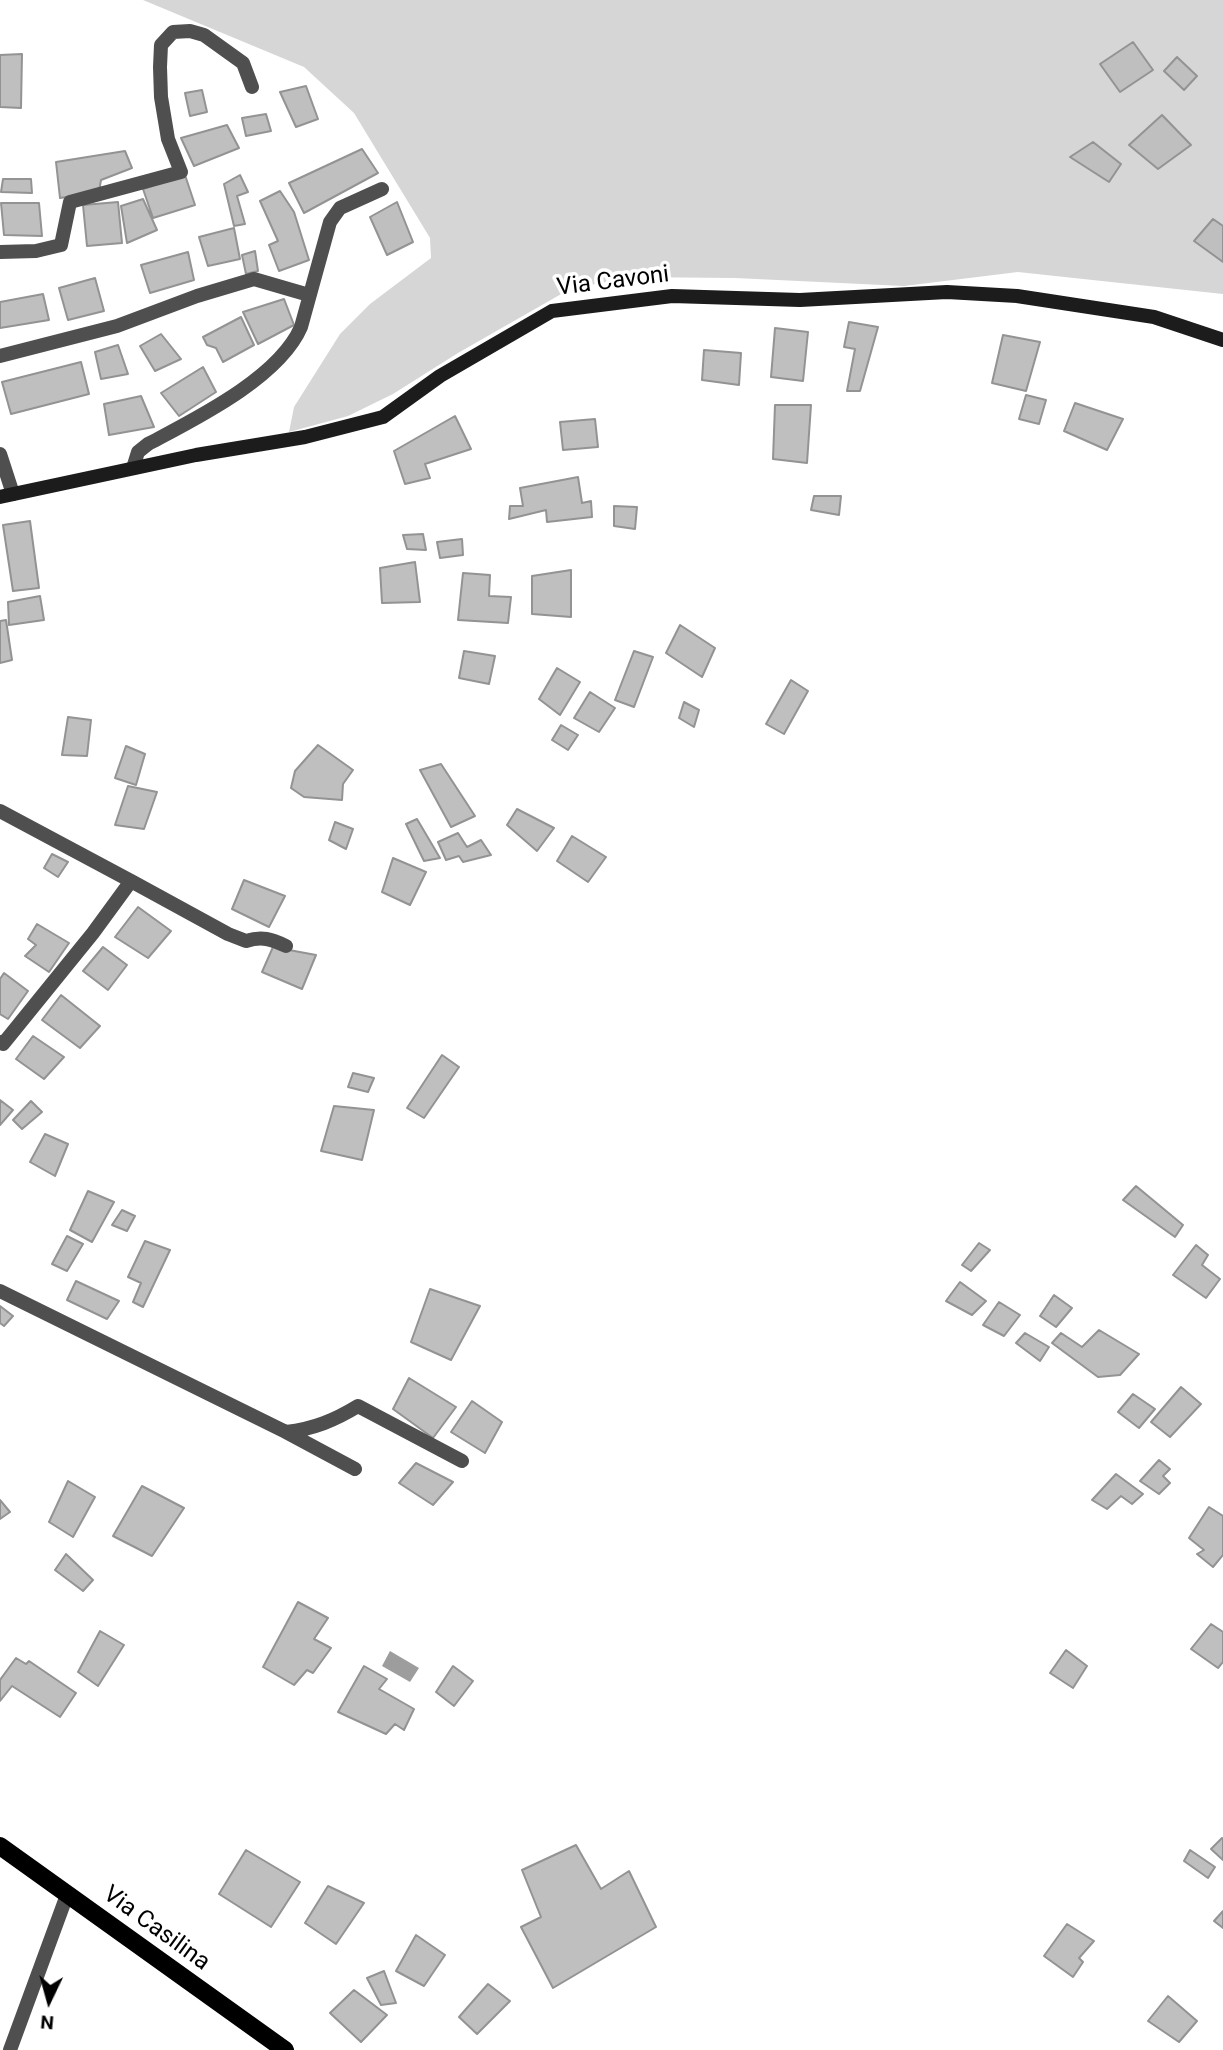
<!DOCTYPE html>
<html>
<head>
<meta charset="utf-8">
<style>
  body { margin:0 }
  #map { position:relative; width:1223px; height:2050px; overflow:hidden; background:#fff; font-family:Roboto,sans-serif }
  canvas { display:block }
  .north { position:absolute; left:14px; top:1966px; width:70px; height:70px; -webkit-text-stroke:5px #fff; paint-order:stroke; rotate:185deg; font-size:19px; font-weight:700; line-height:28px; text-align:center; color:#000 }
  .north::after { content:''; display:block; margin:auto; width:24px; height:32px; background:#000; clip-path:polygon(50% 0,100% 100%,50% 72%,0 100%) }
</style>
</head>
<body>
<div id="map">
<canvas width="1223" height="2050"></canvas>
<div class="north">N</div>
</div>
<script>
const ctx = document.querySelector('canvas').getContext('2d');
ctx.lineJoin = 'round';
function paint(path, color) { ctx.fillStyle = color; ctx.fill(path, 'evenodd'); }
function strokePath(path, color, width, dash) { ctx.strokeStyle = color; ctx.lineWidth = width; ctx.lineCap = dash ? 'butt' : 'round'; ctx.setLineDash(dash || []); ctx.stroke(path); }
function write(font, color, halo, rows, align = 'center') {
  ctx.font = font + ' Roboto,sans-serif'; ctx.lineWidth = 7; ctx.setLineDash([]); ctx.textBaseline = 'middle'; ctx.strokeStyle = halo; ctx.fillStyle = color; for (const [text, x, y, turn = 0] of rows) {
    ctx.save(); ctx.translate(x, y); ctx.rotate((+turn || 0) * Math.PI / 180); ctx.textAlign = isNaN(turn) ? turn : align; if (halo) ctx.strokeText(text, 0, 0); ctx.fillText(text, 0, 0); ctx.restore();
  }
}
const green = new Path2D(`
  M 143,0 L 1223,0 L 1223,294 L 1018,272 L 904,286 L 735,278 L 631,277 L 570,289 L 458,353 L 393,394 L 348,416 L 289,432 L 294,407 L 340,334 L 370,304 L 431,258 L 430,238 L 354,113 L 304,67 Z`);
const water = new Path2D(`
  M 390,1651 L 419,1668 L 410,1682 L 382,1666 Z`);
const building = new Path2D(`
  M 1133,42 L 1153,70 L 1120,92 L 1100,64 Z
  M 22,54 L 21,108 L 0,107 L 0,55 Z
  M 1177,57 L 1197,76 L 1184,90 L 1164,71 Z
  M 306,86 L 318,119 L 296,127 L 280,92 Z
  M 202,90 L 207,112 L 190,116 L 185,93 Z
  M 266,114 L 271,131 L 246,136 L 242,118 Z
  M 1162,115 L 1191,145 L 1158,169 L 1129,145 Z
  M 227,125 L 239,148 L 194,166 L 181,138 Z
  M 1093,142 L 1121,164 L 1109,182 L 1070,157 Z
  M 362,149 L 378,173 L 304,213 L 289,183 Z
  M 125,151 L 132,168 L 101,180 L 99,192 L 60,198 L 56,162 Z
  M 185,175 L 195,205 L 153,218 L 143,189 Z
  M 240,175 L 248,192 L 237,196 L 245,224 L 234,226 L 224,184 Z
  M 3,179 L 31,179 L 32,193 L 1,192 Z
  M 280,191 L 294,212 L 309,260 L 279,271 L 269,245 L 278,241 L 260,201 Z
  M 143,199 L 157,230 L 127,243 L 121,206 Z
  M 118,202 L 122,243 L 87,246 L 83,205 Z
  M 397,202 L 413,242 L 387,255 L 370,217 Z
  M 1,203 L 39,203 L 42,236 L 4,235 Z
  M 1213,219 L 1223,226 L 1223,262 L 1194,241 Z
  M 234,228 L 240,259 L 208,266 L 199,237 Z
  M 255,251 L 258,271 L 246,274 L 242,255 Z
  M 188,252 L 194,280 L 150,293 L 141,265 Z
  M 95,278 L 104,311 L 68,320 L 59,288 Z
  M 43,294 L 49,320 L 0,328 L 0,302 Z
  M 284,299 L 294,325 L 258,344 L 243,312 Z
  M 241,317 L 254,345 L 223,362 L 216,348 L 207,345 L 203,337 Z
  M 849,322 L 878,327 L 860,391 L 847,391 L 855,349 L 844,347 Z
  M 775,328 L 808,332 L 803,381 L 771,377 Z
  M 161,334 L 181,359 L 155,371 L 140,346 Z
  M 1003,335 L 1040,342 L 1026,391 L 992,383 Z
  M 118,345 L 128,374 L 101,379 L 95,352 Z
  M 704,350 L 741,353 L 739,385 L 702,380 Z
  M 81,362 L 89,394 L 11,414 L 2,382 Z
  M 203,367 L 216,392 L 179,416 L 161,393 Z
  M 1026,395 L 1046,400 L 1039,424 L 1019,419 Z
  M 141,396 L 154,427 L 109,435 L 104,404 Z
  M 1075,403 L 1123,419 L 1107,450 L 1064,431 Z
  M 775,405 L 811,405 L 807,463 L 773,459 Z
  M 455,416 L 471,449 L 425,464 L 430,478 L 405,484 L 394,451 Z
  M 595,419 L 598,447 L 563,450 L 560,422 Z
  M 578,477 L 582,503 L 591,501 L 592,517 L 547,522 L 546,510 L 509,519 L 510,506 L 523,506 L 520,488 Z
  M 814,496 L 841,496 L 839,515 L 811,510 Z
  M 614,506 L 637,507 L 635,529 L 614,526 Z
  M 30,521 L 39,588 L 13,591 L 3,525 Z
  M 423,534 L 426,550 L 407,549 L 403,535 Z
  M 462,539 L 463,555 L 440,558 L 437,542 Z
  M 415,562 L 420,602 L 382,603 L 380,568 Z
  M 571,570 L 571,617 L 532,614 L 532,576 Z
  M 463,573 L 490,575 L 489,596 L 511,597 L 508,623 L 458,620 Z
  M 40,596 L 44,620 L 9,625 L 8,602 Z
  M 6,620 L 12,660 L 0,663 L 0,621 Z
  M 680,625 L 715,648 L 702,677 L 666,653 Z
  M 464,651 L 495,656 L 489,684 L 459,678 Z
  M 634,651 L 653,657 L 634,707 L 615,700 Z
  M 557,668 L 580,682 L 560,715 L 539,699 Z
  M 791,680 L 808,691 L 784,734 L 766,724 Z
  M 590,692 L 615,708 L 599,732 L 574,718 Z
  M 684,702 L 699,710 L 694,727 L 679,718 Z
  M 68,717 L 91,720 L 87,756 L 62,755 Z
  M 561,725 L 578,735 L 568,750 L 552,740 Z
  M 318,745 L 353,770 L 343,784 L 342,800 L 304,797 L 291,788 L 295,771 Z
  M 126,746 L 145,754 L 136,785 L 115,778 Z
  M 441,764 L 475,816 L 451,827 L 420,770 Z
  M 128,786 L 157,792 L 144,829 L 115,825 Z
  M 517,809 L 554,828 L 537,851 L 507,825 Z
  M 417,819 L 440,858 L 424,861 L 406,824 Z
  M 335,822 L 353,829 L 346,849 L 329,840 Z
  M 458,833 L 467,847 L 481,840 L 491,855 L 463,862 L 459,856 L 446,860 L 438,842 Z
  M 572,836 L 606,857 L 588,882 L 557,861 Z
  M 52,854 L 68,862 L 58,877 L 44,868 Z
  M 393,858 L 426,872 L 410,905 L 382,892 Z
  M 244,880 L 285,896 L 269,927 L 232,909 Z
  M 138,907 L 171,931 L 148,958 L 115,937 Z
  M 37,924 L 69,943 L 49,972 L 25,956 L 36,945 L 28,939 Z
  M 103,947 L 127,965 L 108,990 L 83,971 Z
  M 273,947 L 316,955 L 302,989 L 262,972 Z
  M 4,973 L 28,991 L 8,1019 L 0,1014 L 0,979 Z
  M 61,995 L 100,1026 L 80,1048 L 42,1020 Z
  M 33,1036 L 64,1057 L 44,1079 L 16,1059 Z
  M 442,1055 L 459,1067 L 424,1118 L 407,1108 Z
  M 353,1073 L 374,1078 L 368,1092 L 348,1087 Z
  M 0,1100 L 13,1110 L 0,1125 Z
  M 31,1101 L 42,1112 L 22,1129 L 13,1120 Z
  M 334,1106 L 374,1110 L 362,1160 L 321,1151 Z
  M 45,1134 L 68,1144 L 55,1176 L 30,1162 Z
  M 1136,1186 L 1183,1225 L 1175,1237 L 1123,1200 Z
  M 88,1191 L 114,1202 L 92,1242 L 70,1230 Z
  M 122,1210 L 135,1216 L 127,1231 L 112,1225 Z
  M 67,1236 L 83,1244 L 67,1271 L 52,1264 Z
  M 145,1241 L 170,1250 L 143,1307 L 133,1302 L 141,1283 L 128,1277 Z
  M 979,1243 L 990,1250 L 971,1271 L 962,1265 Z
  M 1196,1245 L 1208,1255 L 1202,1265 L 1220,1279 L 1206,1298 L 1173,1275 Z
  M 76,1281 L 119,1301 L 107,1319 L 67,1300 Z
  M 960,1282 L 986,1301 L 972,1315 L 946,1301 Z
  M 430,1289 L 480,1306 L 451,1360 L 411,1342 Z
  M 1054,1295 L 1072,1308 L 1056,1327 L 1040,1316 Z
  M 999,1302 L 1020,1315 L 1004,1336 L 983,1325 Z
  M 0,1306 L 13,1316 L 4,1326 L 0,1323 Z
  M 1099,1330 L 1139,1354 L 1120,1375 L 1098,1377 L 1052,1343 L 1061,1333 L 1082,1347 Z
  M 1025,1333 L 1049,1347 L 1040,1361 L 1016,1343 Z
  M 409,1378 L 456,1407 L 433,1438 L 393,1409 Z
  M 1181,1387 L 1201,1404 L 1170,1437 L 1151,1422 Z
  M 1133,1394 L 1155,1409 L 1139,1428 L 1118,1412 Z
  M 472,1401 L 502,1422 L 485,1453 L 451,1432 Z
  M 1159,1460 L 1170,1469 L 1163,1476 L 1170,1483 L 1159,1494 L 1140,1481 Z
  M 416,1463 L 453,1482 L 433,1505 L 399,1483 Z
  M 1116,1474 L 1143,1494 L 1132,1504 L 1121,1496 L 1107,1509 L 1092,1500 Z
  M 68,1481 L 95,1497 L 73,1537 L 49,1522 Z
  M 142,1486 L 184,1508 L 152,1556 L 113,1536 Z
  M 0,1500 L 10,1512 L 0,1519 Z
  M 1209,1507 L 1223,1516 L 1223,1555 L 1213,1567 L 1197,1554 L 1204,1550 L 1189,1538 Z
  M 66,1554 L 93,1580 L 83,1591 L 55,1570 Z
  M 298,1602 L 328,1618 L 314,1639 L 331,1648 L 313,1673 L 307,1670 L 294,1685 L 263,1667 Z
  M 1211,1624 L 1223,1632 L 1223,1662 L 1218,1668 L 1191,1649 Z
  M 100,1631 L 124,1645 L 98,1686 L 78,1672 Z
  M 1066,1650 L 1087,1666 L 1073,1688 L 1050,1673 Z
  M 16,1658 L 26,1664 L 29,1661 L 76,1693 L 60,1717 L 12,1686 L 0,1701 L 0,1680 Z
  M 364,1666 L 387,1679 L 379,1689 L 414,1709 L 404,1730 L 395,1724 L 386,1734 L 338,1712 Z
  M 453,1666 L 473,1681 L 454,1706 L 436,1692 Z
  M 1222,1838 L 1223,1839 L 1223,1860 L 1211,1849 Z
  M 576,1845 L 601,1889 L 629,1871 L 656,1927 L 553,1988 L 521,1927 L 541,1917 L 522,1870 Z
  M 246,1850 L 300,1882 L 271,1927 L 219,1894 Z
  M 1190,1850 L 1215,1867 L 1208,1878 L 1184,1861 Z
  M 328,1886 L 364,1903 L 336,1944 L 305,1923 Z
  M 1223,1911 L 1223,1928 L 1214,1921 Z
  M 1067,1924 L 1094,1941 L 1079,1958 L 1083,1962 L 1073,1977 L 1044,1956 Z
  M 416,1935 L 445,1955 L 424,1986 L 396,1971 Z
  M 384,1971 L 396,2003 L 381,2005 L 367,1978 Z
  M 488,1984 L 510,2001 L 477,2034 L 459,2017 Z
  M 354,1990 L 387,2015 L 361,2042 L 330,2013 Z
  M 1168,1996 L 1197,2021 L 1179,2042 L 1148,2021 Z`);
const street = new Path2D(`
  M 0,252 L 36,251 L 61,245 L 70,202 L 181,172 L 168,139 L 161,97 L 160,67 L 161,45 L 173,32 L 190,31 L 204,35 L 243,63 L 252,87
  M 0,356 L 117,326 L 197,296 L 254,279 L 309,295
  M 0,454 L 13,494
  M 133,468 L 138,452 L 148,444 C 195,419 279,378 301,327 L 330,222 L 340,208 L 382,189
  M 0,811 L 131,881 L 93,933 L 3,1044 L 0,1042
  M 131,881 L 228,934 L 246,941 C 262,936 271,939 286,946
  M 0,1291 L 286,1432 C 314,1429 335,1420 358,1406 L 462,1461
  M 286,1432 L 355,1469
  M 10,2050 L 67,1895`);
const secondary = new Path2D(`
  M 0,497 L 196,455 L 305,437 L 383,417 L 440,376 L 552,311 L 672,296 L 800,300 L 947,292 L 1017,296 L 1154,317 L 1223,340`);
const primary = new Path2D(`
  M 0,1846 L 285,2050`);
const streetNames = [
  ["Via Cavoni",613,282,-7],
  ["Via Casilina",156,1929,36]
];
paint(green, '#d6d6d6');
paint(water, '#9d9d9d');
paint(building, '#bfbfbf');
strokePath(building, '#939393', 2);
strokePath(street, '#4f4f4f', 14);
strokePath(secondary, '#1c1c1c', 14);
strokePath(primary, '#000', 18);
write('24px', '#000', '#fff', streetNames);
</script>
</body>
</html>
